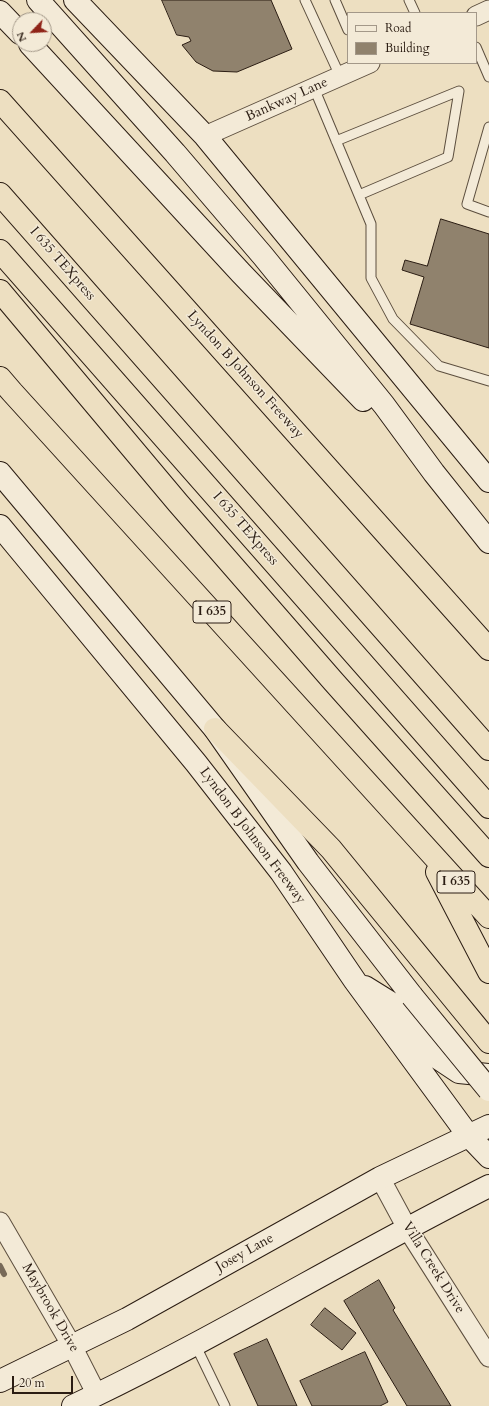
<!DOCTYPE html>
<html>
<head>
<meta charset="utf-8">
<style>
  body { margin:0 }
  #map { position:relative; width:489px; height:1406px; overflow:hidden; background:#eddfc1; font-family:Cardo,serif }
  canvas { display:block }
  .legend { position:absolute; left:347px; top:12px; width:130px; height:52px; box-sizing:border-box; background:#f3ead7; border:1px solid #a39889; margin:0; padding:5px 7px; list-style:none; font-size:12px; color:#2b1d13 }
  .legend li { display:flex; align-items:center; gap:8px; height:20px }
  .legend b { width:20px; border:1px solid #a39889 }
  .north { position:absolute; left:12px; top:12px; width:40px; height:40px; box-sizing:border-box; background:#f3ead7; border:1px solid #a39889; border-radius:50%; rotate:245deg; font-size:11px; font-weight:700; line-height:16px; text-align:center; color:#2b1d13 }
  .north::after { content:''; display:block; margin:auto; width:14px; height:18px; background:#8f2418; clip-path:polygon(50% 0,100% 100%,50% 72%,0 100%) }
  .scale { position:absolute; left:12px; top:1376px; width:61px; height:18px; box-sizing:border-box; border:2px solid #2b1d13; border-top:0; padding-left:5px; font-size:12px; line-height:14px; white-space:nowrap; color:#2b1d13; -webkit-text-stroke:3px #f3ead7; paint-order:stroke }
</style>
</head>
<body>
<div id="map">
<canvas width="489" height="1406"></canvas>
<ul class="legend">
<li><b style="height:5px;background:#f3ead7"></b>Road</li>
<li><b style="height:11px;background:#90826d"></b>Building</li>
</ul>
<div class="north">N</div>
<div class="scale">20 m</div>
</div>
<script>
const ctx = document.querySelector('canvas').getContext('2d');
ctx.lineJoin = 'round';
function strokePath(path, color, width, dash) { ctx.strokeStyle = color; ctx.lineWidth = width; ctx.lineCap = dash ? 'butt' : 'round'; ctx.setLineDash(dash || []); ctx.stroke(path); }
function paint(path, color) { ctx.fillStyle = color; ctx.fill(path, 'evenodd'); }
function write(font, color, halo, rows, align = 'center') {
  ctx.font = font + ' Cardo,serif'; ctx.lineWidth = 3; ctx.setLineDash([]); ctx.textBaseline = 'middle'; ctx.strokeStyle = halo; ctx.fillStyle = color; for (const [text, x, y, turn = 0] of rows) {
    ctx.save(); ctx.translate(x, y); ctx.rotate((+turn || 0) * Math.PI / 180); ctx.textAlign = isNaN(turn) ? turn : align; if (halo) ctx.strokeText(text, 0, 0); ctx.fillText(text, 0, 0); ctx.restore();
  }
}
const stream = new Path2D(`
  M 0,1266 L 4,1274`);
const building = new Path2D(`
  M 162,0 L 271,0 L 292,49 L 237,72 L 213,71 L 196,62 L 182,45 L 191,41 L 189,37 L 177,35 Z
  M 441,219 L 489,234 L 489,348 L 410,324 L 424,277 L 402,270 L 405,260 L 427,266 Z
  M 379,1280 L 395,1308 L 393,1310 L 451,1406 L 407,1406 L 344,1301 Z
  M 325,1308 L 356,1333 L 342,1350 L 311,1325 Z
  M 267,1339 L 297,1406 L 258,1406 L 234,1354 Z
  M 365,1352 L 388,1402 L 380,1406 L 312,1406 L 300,1381 Z`);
const service = new Path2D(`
  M 305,0 L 340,76
  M 335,0 L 348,30
  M 409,0 L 415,13
  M 476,47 L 489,77
  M 314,88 L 371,224 L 371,278 L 393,319 L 439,366 L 489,381
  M 489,127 L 467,204 L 489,212
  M 336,141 L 459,91 L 448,157 L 359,195
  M 195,1344 L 225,1406`);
const minor = new Path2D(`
  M 476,16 L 489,10
  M 205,136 L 370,63
  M 380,1178 L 407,1228 L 489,1357
  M 0,1222 L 72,1346 L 97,1395`);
const secondary = new Path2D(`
  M 38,0 L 175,153 L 263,256 L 384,405 L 434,473 L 489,542
  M 75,0 L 205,136 L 489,481
  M 0,12 L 20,33
  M 30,44 L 241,273 L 363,400
  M 0,473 L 215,729 L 308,862 L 412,996
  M 0,526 L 196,763 L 281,872 L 355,981 L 468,1135 L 489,1157
  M 365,987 L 394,1005 L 435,1056 L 459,1072 L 489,1075
  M 0,1381 L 127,1319 L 380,1178 L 489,1126
  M 73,1406 C 215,1339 349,1256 489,1186`);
const motorway = new Path2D(`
  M 0,101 L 489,649
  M 0,194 L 489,749
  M 0,251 L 489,807
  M 0,291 L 178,503 L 333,681 L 489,856
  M 0,378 L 12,392 L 489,917
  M 215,729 L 331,849 L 489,1042
  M 437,872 L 489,972`);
const secondaryBridge = new Path2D(`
  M 412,996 L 489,1090`);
const shields = [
  [212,612,38],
  [456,882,38]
];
const shieldNames = [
  ["I 635",212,612],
  ["I 635",456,882]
];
const streetNames = [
  ["Bankway Lane",287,100,-24],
  ["I 635 TEXpress",62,264,49],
  ["Lyndon B Johnson Freeway",245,375,48],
  ["I 635 TEXpress",245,529,49],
  ["Lyndon B Johnson Freeway",252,836,53],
  ["Josey Lane",245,1253,-29],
  ["Villa Creek Drive",433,1268,58],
  ["Maybrook Drive",50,1308,60]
];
strokePath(stream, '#786a58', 6);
paint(building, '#90826d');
strokePath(building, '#2b1d13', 1);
strokePath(service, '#5c4e3e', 11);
strokePath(minor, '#5c4e3e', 21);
strokePath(secondary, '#2b1d13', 24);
strokePath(motorway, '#2b1d13', 24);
strokePath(service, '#f3ead7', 9);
strokePath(minor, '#f3ead7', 19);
strokePath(secondary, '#f3ead7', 22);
strokePath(motorway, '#eddfc1', 22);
strokePath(secondaryBridge, '#2b1d13', 24, []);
strokePath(secondaryBridge, '#f3ead7', 22);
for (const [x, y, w] of shields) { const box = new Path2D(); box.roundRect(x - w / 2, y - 11, w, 22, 3); ctx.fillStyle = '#f3ead7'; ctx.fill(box); strokePath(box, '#2b1d13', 1); }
write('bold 13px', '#2b1d13', null, shieldNames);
write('14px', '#2b1d13', '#f3ead7', streetNames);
</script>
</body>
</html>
